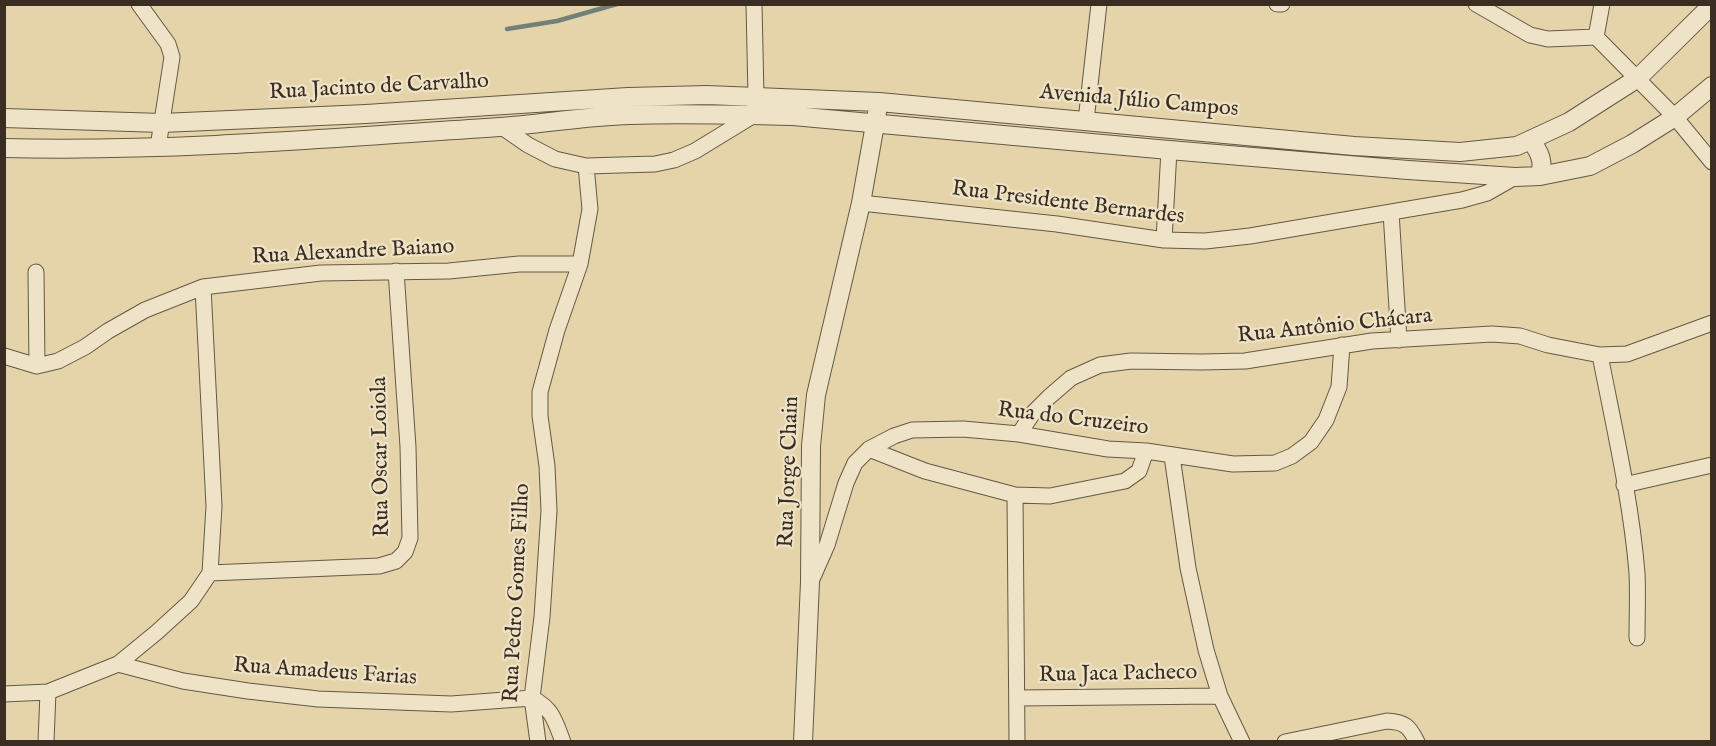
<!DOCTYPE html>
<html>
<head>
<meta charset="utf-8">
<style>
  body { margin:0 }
  #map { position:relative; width:1716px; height:746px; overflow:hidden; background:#e5d4a9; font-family:"IM FELL English",serif }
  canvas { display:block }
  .frame { position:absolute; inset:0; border:6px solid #3a2e22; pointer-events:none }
</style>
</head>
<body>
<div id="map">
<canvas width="1716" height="746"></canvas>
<div class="frame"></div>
</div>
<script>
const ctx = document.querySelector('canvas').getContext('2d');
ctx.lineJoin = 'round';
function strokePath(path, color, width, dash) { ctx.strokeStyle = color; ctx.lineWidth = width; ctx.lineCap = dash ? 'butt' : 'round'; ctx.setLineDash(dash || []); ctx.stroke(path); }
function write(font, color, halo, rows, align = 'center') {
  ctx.font = font + ' "IM FELL English",serif'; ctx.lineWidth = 4.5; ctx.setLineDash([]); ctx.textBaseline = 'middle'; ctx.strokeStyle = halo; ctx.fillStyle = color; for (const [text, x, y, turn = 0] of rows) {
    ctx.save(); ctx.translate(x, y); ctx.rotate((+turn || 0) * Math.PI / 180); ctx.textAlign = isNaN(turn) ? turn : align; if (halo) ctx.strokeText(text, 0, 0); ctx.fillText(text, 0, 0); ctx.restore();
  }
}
const stream = new Path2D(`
  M 507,29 L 557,21 L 617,4`);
const minor = new Path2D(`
  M 139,4 L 168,44 L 172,57 L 158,147
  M 1277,4 L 1282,4
  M 1476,4 L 1530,35 L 1548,39 L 1596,37
  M 1602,4 L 1596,37 L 1675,117 L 1712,162
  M 1086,121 L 1099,4
  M 502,127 L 528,145 L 555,159 L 586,166 L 655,164 L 674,160 L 695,151 L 754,115 L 756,97 L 754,4
  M 861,203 L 1057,224 L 1164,240 L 1205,241 L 1250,236 L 1462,200 L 1487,193 L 1515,177
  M 1391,212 L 1399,340
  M 1164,240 L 1169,150
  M 36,272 L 37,366
  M 203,287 L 214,506 L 210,573
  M 1600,355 C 1614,427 1631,500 1637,573 C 1638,594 1637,616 1637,638
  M 4,356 L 37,366 L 58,361 L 85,347 L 108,331 L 145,310 L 203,287 L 321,273 L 449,271 L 519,264 L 580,264
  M 1019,434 L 1033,413 L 1049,397 L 1071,378 L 1100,365 L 1131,361 L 1202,362 L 1245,361 L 1372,341 L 1492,334 L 1520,336 L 1548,345 L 1600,355 L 1627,354 L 1712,323
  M 869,449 L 925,471 L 1015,495 L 1050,496 L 1125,481 L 1139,471 L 1146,451
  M 1172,456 L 1188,568 L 1206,650 L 1220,696 L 1242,742
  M 1624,485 L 1712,465
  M 1015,495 L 1017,742
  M 210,573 L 379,566 L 396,561 L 405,552 L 410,538 L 408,447 L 396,271
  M 812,579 L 827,545 L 846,483 L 855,463 L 869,449 L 894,436 L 912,430 L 963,429 L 1019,434 L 1108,449 L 1146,451 L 1233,464 L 1275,463 L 1292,456 L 1311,442 L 1326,420 L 1339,387 L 1342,345
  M 118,664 L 183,681 L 248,691 L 318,699 L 451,704 L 532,698 C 553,709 555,721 563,742
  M 4,694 L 48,692 L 118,664 L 157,632 L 191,601 L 210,573
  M 1017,698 L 1220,696
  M 46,742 L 48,692
  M 538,742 L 532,698 L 542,617 L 549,511 L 547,466 L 540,416 L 540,392 L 557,330 L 580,264 L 590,209 L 586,166
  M 1285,742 L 1387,721 C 1405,722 1409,726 1417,742`);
const tertiary = new Path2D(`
  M 4,118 L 162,123 L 366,114 L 628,97 L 707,95 L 879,102 L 1354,146 L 1460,152 L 1517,146 L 1569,122 L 1638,78 L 1712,5
  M 1531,141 C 1540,152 1544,162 1540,176
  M 4,148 C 169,152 334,138 499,127 C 542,124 586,116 630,115 C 684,113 739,115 793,116 L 1169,150 L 1408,170 L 1515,177 L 1540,176 L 1590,166 L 1632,144 L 1675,117 L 1712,86
  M 803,742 L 810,582 L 811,446 L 816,395 L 861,203 L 877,113`);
const streetNames = [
  ["Rua Jacinto de Carvalho",379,88,-3],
  ["Avenida Júlio Campos",1139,102,5],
  ["Rua Presidente Bernardes",1068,204,7],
  ["Rua Alexandre Baiano",353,253,-3],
  ["Rua Antônio Chácara",1335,327,-6],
  ["Rua do Cruzeiro",1073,420,7],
  ["Rua Oscar Loiola",382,457,-91],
  ["Rua Jorge Chain",790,472,-88],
  ["Rua Pedro Gomes Filho",518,593,-87],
  ["Rua Amadeus Farias",325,673,4],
  ["Rua Jaca Pacheco",1118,675,-1]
];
strokePath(stream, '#728077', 4.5);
strokePath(minor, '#655844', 17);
strokePath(tertiary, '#655844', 20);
strokePath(minor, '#eee3c7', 15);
strokePath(tertiary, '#eee3c7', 18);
write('22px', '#3a2e22', '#eee3c7', streetNames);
</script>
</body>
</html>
